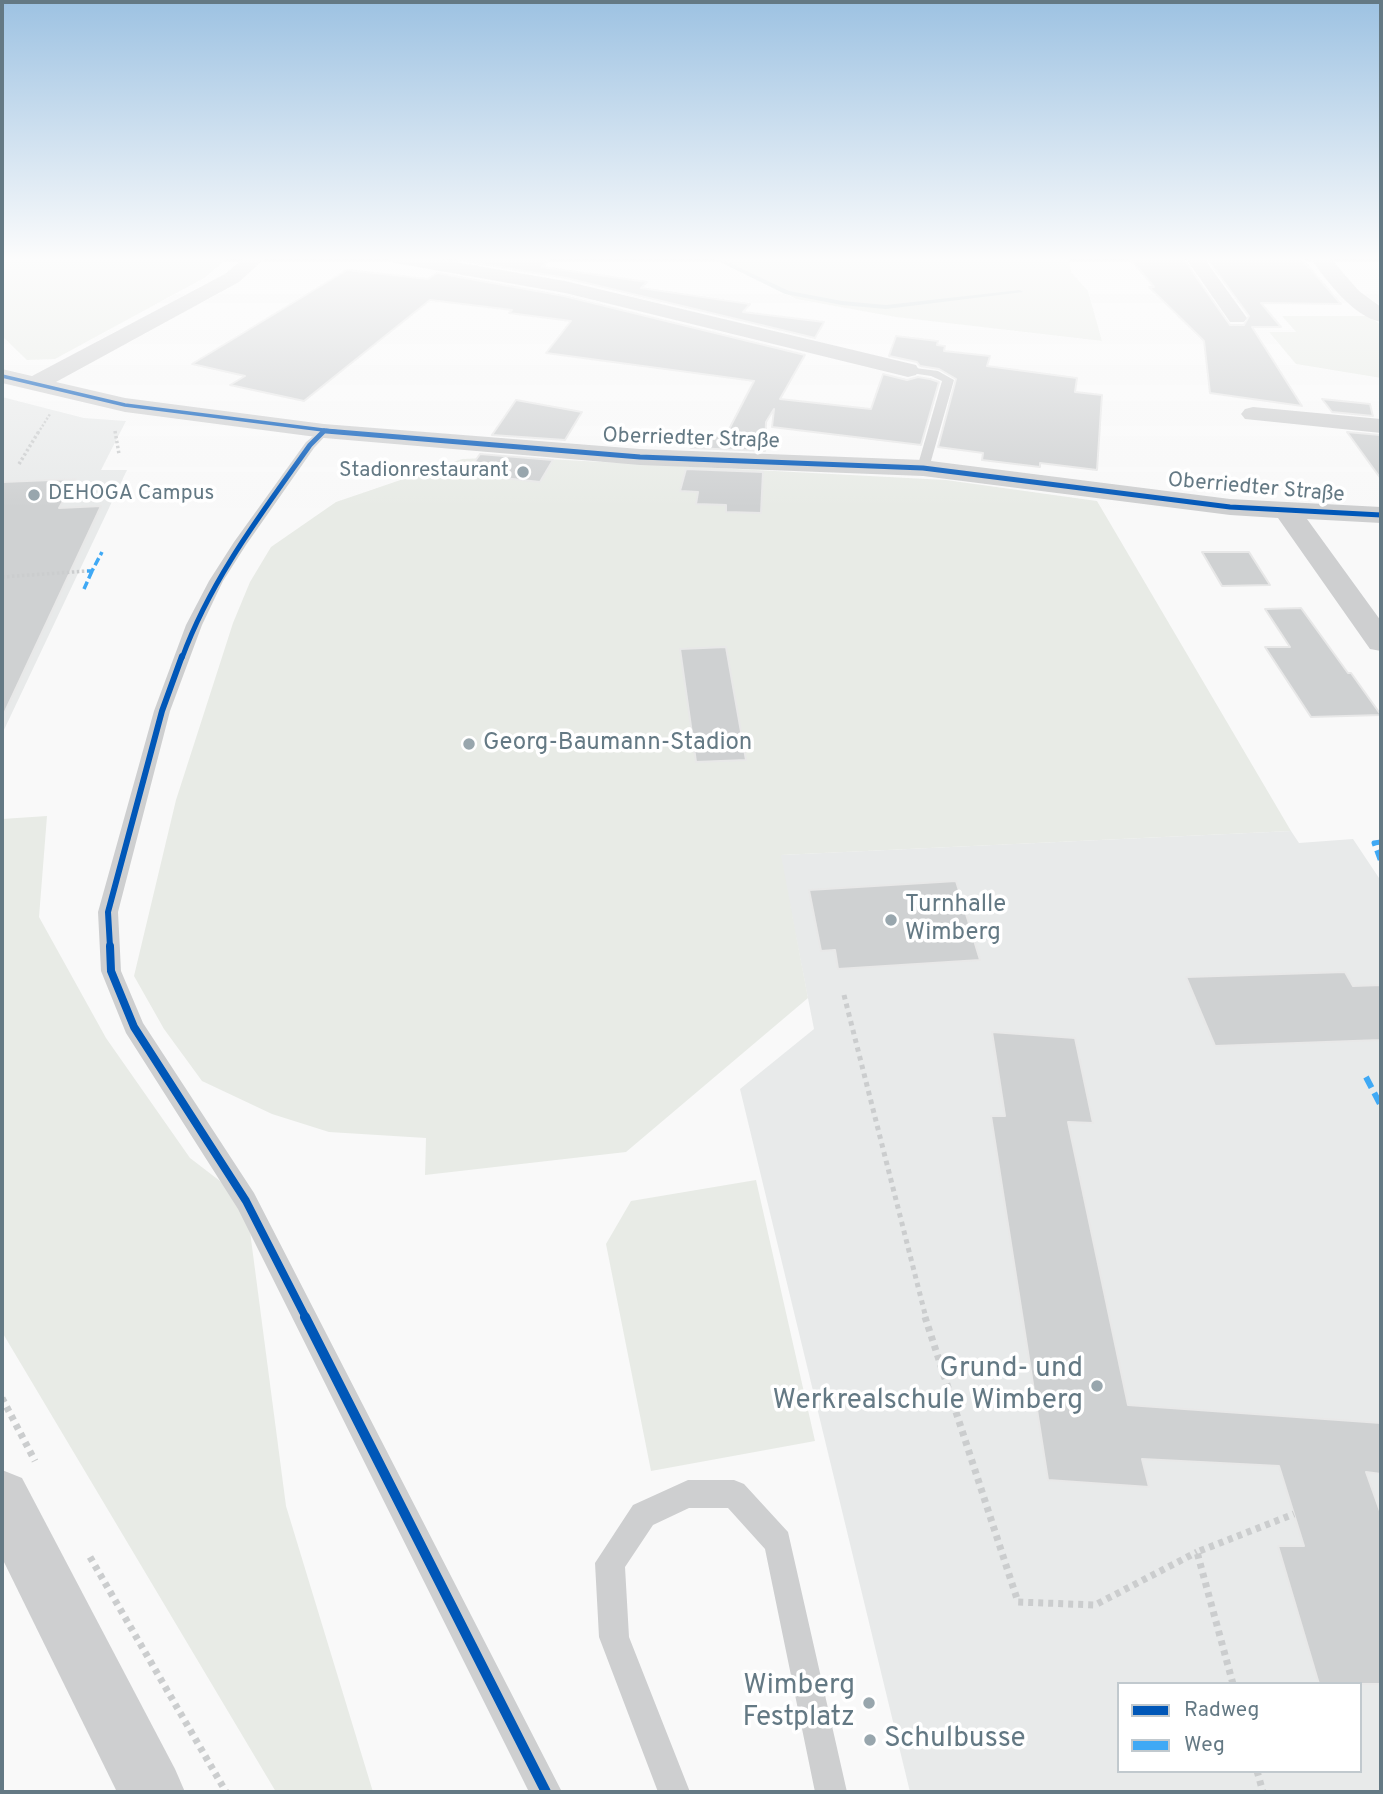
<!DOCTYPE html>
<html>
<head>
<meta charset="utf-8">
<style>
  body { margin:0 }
  #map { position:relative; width:1383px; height:1794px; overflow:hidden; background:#f9f9f9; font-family:Overpass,sans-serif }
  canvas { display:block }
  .frame { position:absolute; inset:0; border:4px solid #647984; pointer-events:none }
  .legend { position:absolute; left:1117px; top:1682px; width:245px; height:91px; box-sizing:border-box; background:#fff; border:2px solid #c1c9ce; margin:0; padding:9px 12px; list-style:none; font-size:21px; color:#647984 }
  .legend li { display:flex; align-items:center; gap:14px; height:35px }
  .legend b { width:35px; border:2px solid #c1c9ce }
</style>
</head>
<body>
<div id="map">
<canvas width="1383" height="1794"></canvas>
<div class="frame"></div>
<ul class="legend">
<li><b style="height:9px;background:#0057b8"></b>Radweg</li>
<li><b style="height:9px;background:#3fa9f5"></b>Weg</li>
</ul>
</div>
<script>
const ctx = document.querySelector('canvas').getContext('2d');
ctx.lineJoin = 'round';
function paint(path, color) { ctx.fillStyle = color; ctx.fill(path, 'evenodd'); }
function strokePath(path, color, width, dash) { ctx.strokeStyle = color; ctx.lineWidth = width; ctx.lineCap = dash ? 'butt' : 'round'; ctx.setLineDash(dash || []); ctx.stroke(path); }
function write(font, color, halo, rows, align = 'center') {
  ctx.font = font + ' Overpass,sans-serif'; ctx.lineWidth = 7; ctx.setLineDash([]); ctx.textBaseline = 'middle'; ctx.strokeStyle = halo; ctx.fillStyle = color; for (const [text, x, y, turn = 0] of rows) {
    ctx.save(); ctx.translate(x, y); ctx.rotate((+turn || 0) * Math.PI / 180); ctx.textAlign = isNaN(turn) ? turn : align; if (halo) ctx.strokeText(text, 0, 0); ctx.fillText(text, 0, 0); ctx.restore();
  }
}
const built = new Path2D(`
  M 2,397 L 84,418 L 126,421 L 101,470 L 127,470 L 2,734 Z
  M 1291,831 L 1299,843 L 1353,839 L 1381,881 L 1381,1792 L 910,1792 L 740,1089 L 814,1029 L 780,855 ZM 1119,1684 L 1360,1684 L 1360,1771 L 1119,1771 Z`);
const green = new Path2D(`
  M 2,257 L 229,257 L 204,278 L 55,359 L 27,360 L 2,336 Z
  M 718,257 L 1068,257 L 1071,272 L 1088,291 L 1102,341 L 896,317 L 796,299 Z
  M 1282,316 L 1368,316 L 1381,325 L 1381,378 L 1296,364 L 1269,332 L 1296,332 Z
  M 508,457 L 946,480 L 1097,501 L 1291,831 L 781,855 L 808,998 L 626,1152 L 425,1175 L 426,1138 L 329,1132 L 272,1114 L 202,1081 L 164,1029 L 134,976 L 176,800 L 233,623 L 250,582 L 271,547 L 336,502 L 462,459 Z
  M 47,816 L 39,917 L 106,1038 L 190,1158 L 246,1201 L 286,1506 L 373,1792 L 276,1792 L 2,1332 L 2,819 Z
  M 756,1180 L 815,1441 L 651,1471 L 606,1244 L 631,1201 Z`);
const stream = new Path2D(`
  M 710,257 L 717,257 L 789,291 L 842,301 L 886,305 L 1020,290 L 1023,292 L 886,309 L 842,305 L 785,294 Z`);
const building = new Path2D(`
  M 464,257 L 551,257 L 542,267 L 647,282 L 641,288 L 750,304 L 743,312 L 824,322 L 815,338 L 566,278 L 458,260 Z
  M 1129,257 L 1182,257 L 1230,325 L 1244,325 L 1249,316 L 1206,257 L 1300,257 L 1341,304 L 1261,303 L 1281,327 L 1252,327 L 1302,406 L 1210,393 L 1204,341 L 1149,287 L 1154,287 Z
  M 347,270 L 428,279 L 437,273 L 564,296 L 805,355 L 780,399 L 871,409 L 883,374 L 907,380 L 918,377 L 930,379 L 939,382 L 921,445 L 772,427 L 774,409 L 766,422 L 765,451 L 691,448 L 696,432 L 725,437 L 754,381 L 546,353 L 571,321 L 509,313 L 512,310 L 430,300 L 304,401 L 230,385 L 245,376 L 192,364 Z
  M 896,336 L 938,341 L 937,345 L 945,346 L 944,351 L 990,356 L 987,366 L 1077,378 L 1075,392 L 1102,395 L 1097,470 L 1040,463 L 1040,467 L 982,460 L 983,453 L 938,447 L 956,379 L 939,369 L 920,366 L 917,362 L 889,356 Z
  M 1322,399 L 1370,404 L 1373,416 L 1332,412 Z
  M 516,400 L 582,412 L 565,440 L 492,435 Z
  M 1347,432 L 1380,435 L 1381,479 Z
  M 480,454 L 553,460 L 540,482 L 466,474 Z
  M 686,469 L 763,472 L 761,513 L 726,512 L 726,505 L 696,504 L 698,492 L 680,491 Z
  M 76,479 L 59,508 L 101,506 L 2,718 L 2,482 Z
  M 1202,552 L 1249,552 L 1270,585 L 1222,586 Z
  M 1301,608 L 1348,673 L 1351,673 L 1381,715 L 1311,717 L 1265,647 L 1290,647 L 1265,609 Z
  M 726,647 L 746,760 L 696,762 L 680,649 Z
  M 956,881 L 980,960 L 838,969 L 835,950 L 821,951 L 809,890 Z
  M 1345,972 L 1353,986 L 1381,985 L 1381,1040 L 1215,1046 L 1186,977 Z
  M 992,1032 L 1075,1038 L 1093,1123 L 1068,1122 L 1128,1405 L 1381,1423 L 1381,1474 L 1366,1472 L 1381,1514 L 1381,1684 L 1319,1684 L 1278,1546 L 1304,1546 L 1279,1466 L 1142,1459 L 1149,1487 L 1048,1480 L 991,1116 L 1005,1116 Z`);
const pathFar3 = new Path2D(`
  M 38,433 L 50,414`);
const pathFar2 = new Path2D(`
  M 115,431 L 119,454
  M 19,464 L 39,431
  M 2,577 L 87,571`);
const pathFar1 = new Path2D(`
  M 844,995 L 926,1318`);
const path = new Path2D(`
  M 925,1317 L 1018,1602 L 1095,1605 L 1197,1552
  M 2,1398 L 35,1461
  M 90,1557 L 226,1792
  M 1233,1684 L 1197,1552 L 1294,1514
  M 1257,1771 L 1263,1792`);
const service = new Path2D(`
  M 908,367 L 938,371 L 954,380 L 929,468 L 923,472 L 917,468 L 942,381 L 931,376 L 904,372 L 902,370 Z
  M 324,427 L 330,431 L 314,448 L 246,545 L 223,581 L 202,625 L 170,711 L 118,912 L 121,971 L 143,1023 L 254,1193 L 562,1792 L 529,1792 L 238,1209 L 126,1033 L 101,971 L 98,912 L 154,711 L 186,625 L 209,581 L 234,542 L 306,442 Z
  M 688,1480 L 734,1480 L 744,1484 L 788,1532 L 847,1792 L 815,1792 L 765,1549 L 728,1508 L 689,1508 L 653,1525 L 625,1567 L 629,1637 L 690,1792 L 658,1792 L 599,1637 L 595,1563 L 633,1505 Z`);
const minor = new Path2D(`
  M 246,257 L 266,257 L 239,282 L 56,382 L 125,398 L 324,424 L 640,449 L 923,460 L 1230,499 L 1381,507 L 1381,523 L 1307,519 L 1381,621 L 1381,651 L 1370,649 L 1278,518 L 1230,515 L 923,476 L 640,465 L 324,438 L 125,412 L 2,383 L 2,369 L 32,376 L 225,274 Z
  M 386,257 L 425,257 L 565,281 L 916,365 L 919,370 L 916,375 L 908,377 L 565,293 L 395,263 Z
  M 1185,257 L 1203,257 L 1247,318 L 1244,322 L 1230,322 Z
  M 1310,257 L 1329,257 L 1359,291 L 1381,307 L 1381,322 C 1352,316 1326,280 1310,257 Z
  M 1253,407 L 1381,419 L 1381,433 L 1245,419 L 1241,414 L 1245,409 Z`);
const tertiary = new Path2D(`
  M 2,1470 L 22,1478 L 175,1769 L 185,1792 L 117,1792 L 2,1558 Z`);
const quietFar2 = new Path2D(`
  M 87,571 L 92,571 L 102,552
  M 84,589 L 92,571`);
const quietFar1 = new Path2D(`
  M 1381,842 L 1374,843 L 1381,862`);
const quiet = new Path2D(`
  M 1366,1077 L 1381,1106`);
const cyclewayFar4 = new Path2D(`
  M 2,376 L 125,405 L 347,433
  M 322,433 L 324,431`);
const cyclewayFar3 = new Path2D(`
  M 326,431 L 640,457 L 923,468 L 1230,507 L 1381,515
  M 182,658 C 211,579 261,514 310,445 L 324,431`);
const cyclewayFar2 = new Path2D(`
  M 110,947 L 108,912 L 162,711 L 182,656`);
const cyclewayFar1 = new Path2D(`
  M 110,946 L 111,971 L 134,1027 L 246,1201 L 306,1318`);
const cycleway = new Path2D(`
  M 305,1317 L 546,1792`);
const markers = [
  [523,472,7,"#98a6ad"],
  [34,495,7,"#98a6ad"],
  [469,744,7,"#98a6ad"],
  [891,920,7,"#98a6ad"],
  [1097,1386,7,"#98a6ad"],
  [869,1703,7,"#98a6ad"],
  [870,1740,7,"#98a6ad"]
];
const farStreetnames = [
  ["Oberriedter Straße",691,440,2],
  ["Oberriedter Straße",1256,489,5]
];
const farPoinames = [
  ["Stadionrestaurant",509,472],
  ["DEHOGA Campus",48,495,"left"]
];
const poiNames = [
  ["Georg-Baumann-Stadion",483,744],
  ["Turnhalle",905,906],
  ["Wimberg",905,934]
];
const nearPoinames = [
  ["Grund- und",1083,1370],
  ["Werkrealschule Wimberg",1083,1402],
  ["Wimberg",855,1687],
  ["Festplatz",855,1719],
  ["Schulbusse",884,1740,"left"]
];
paint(built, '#e8eaea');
paint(green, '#e8ebe6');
paint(stream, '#cdd7d9');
paint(building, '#cfd1d2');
strokePath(building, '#e8e8e8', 2);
strokePath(pathFar3, '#cbcdce', 2.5, [2, 2]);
strokePath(pathFar2, '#cbcdce', 3.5, [2.5, 2.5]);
strokePath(pathFar1, '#cbcdce', 5, [4.5, 4.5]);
strokePath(path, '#cbcdce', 7, [5, 5]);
paint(service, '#cecfd0');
paint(minor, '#cecfd0');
paint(tertiary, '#cecfd0');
strokePath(quietFar2, '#3fa9f5', 3.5, [8, 3.5]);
strokePath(quietFar1, '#3fa9f5', 5, [10, 5]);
strokePath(quiet, '#3fa9f5', 6, [12, 6]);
strokePath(cyclewayFar4, '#0057b8', 3.5);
strokePath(cyclewayFar3, '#0057b8', 5);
strokePath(cyclewayFar2, '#0057b8', 6);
strokePath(cyclewayFar1, '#0057b8', 8);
strokePath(cycleway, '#0057b8', 10);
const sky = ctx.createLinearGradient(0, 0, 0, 508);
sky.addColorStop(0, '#9dc2e2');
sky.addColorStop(0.51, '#fcfcfc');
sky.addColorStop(1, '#fcfcfc00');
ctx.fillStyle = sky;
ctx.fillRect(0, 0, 1383, 508);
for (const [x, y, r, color] of markers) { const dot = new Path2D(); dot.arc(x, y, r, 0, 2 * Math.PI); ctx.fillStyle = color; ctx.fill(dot); strokePath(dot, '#fff', 2.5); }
write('21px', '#647984', '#fff', farStreetnames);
write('21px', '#647984', '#fff', farPoinames, 'right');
write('24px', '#647984', '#fff', poiNames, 'left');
write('28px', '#647984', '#fff', nearPoinames, 'right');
</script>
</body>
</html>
